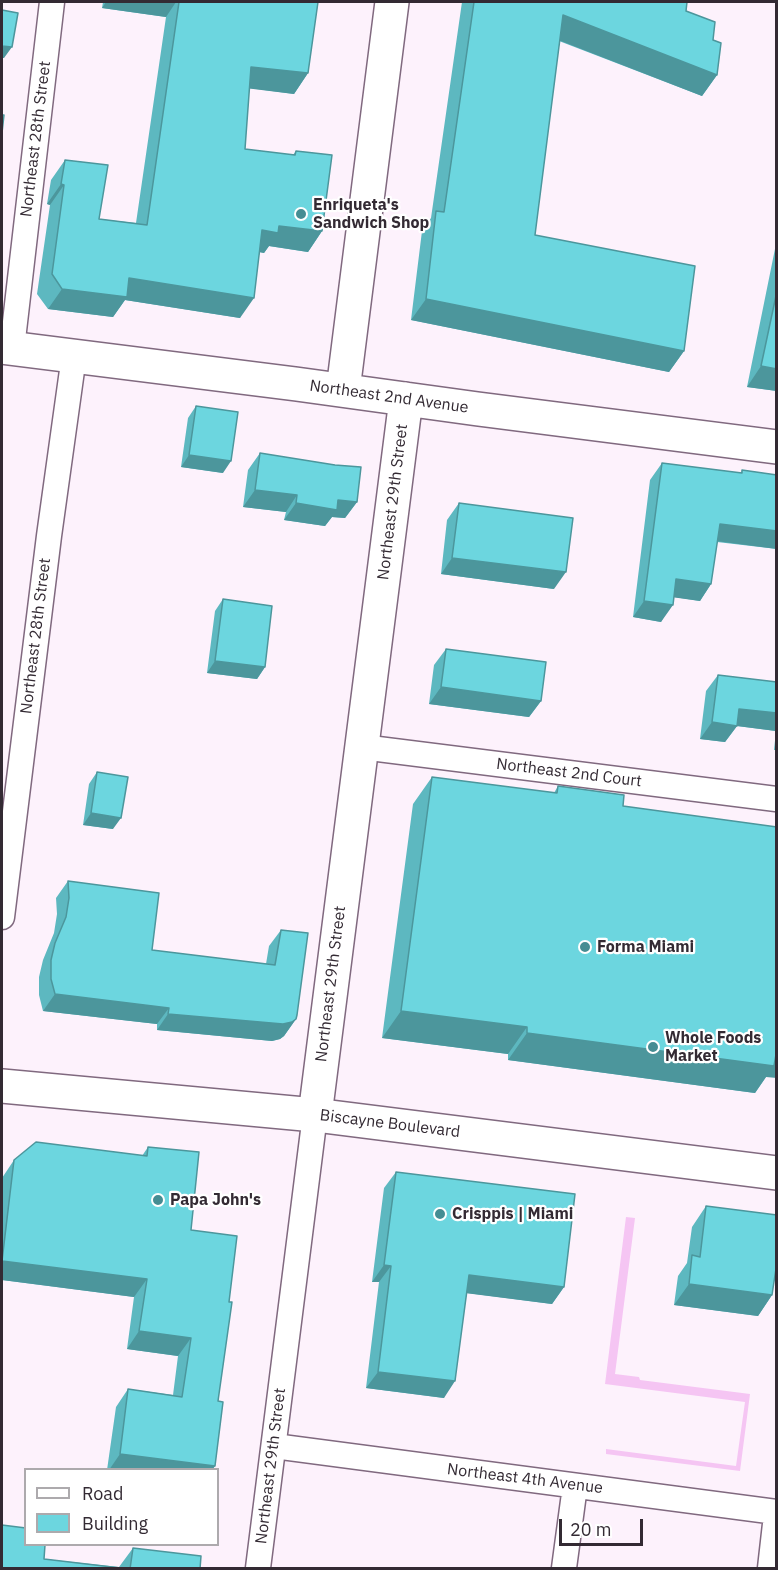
<!DOCTYPE html>
<html>
<head>
<meta charset="utf-8">
<style>
  body { margin:0 }
  #map { position:relative; width:778px; height:1570px; overflow:hidden; background:#fdf2fc; font-family:"IBM Plex Sans",sans-serif }
  canvas { display:block }
  .frame { position:absolute; inset:0; border:3px solid #332a33; pointer-events:none }
  .legend { position:absolute; left:24px; top:1468px; width:195px; height:78px; box-sizing:border-box; background:#fff; border:2px solid #adaaad; margin:0; padding:8px 10px; list-style:none; font-size:18px; color:#332a33 }
  .legend li { display:flex; align-items:center; gap:12px; height:30px }
  .legend b { width:30px; border:2px solid #adaaad }
  .scale { position:absolute; left:559px; top:1519px; width:84px; height:27px; box-sizing:border-box; border:3px solid #332a33; border-top:0; padding-left:8px; font-size:18px; line-height:21px; white-space:nowrap; color:#332a33; -webkit-text-stroke:4px #fff; paint-order:stroke }
</style>
</head>
<body>
<div id="map">
<canvas width="778" height="1570"></canvas>
<div class="frame"></div>
<ul class="legend">
<li><b style="height:8px;background:#fff"></b>Road</li>
<li><b style="height:16px;background:#6cd6df"></b>Building</li>
</ul>
<div class="scale">20 m</div>
</div>
<script>
const ctx = document.querySelector('canvas').getContext('2d');
ctx.lineJoin = 'round';
function paint(path, color) { ctx.fillStyle = color; ctx.fill(path, 'evenodd'); }
function strokePath(path, color, width, dash) { ctx.strokeStyle = color; ctx.lineWidth = width; ctx.lineCap = dash ? 'butt' : 'round'; ctx.setLineDash(dash || []); ctx.stroke(path); }
function write(font, color, halo, rows, align = 'center') {
  ctx.font = font + ' "IBM Plex Sans",sans-serif'; ctx.lineWidth = 4.5; ctx.setLineDash([]); ctx.textBaseline = 'middle'; ctx.strokeStyle = halo; ctx.fillStyle = color; for (const [text, x, y, turn = 0] of rows) {
    ctx.save(); ctx.translate(x, y); ctx.rotate((+turn || 0) * Math.PI / 180); ctx.textAlign = isNaN(turn) ? turn : align; if (halo) ctx.strokeText(text, 0, 0); ctx.fillText(text, 0, 0); ctx.restore();
  }
}
const green = new Path2D(`
  M 626,1217 L 635,1218 L 615,1374 L 639,1377 L 640,1380 L 750,1394 L 740,1471 L 606,1454 L 606,1449 L 736,1466 L 745,1402 L 605,1384 Z`);
const street = new Path2D(`
  M 12,348 L 52,2
  M 362,747 L 776,799
  M 2,917 L 49,536 L 74,356
  M 274,1446 L 776,1512
  M 258,1568 L 315,1115
  M 564,1568 L 575,1486
  M 770,1568 L 776,1515`);
const secondary = new Path2D(`
  M 2,347 L 296,384 L 478,409 L 776,447
  M 343,390 L 392,2
  M 315,1115 L 406,399`);
const primary = new Path2D(`
  M 2,1086 L 315,1115 L 776,1173`);
const wall = new Path2D(`
  M 103,2 L 318,2 L 308,73 L 294,94 L 249,88 L 245,149 L 293,155 L 296,151 L 322,231 L 308,252 L 269,246 L 264,253 L 260,252 L 240,318 L 125,300 L 113,317 L 48,309 L 37,294 L 50,205 L 47,204 L 51,180 L 65,160 L 99,219 L 136,223 L 166,17 L 102,8 Z
  M 462,2 L 687,2 L 686,11 L 713,40 L 717,75 L 702,96 L 559,41 L 535,235 L 684,351 L 669,372 L 411,320 L 422,231 L 431,218 Z
  M 777,239 L 777,391 L 747,387 Z
  M 196,406 L 223,473 L 181,467 L 188,418 Z
  M 260,453 L 357,502 L 345,518 L 332,517 L 325,526 L 284,520 L 286,512 L 243,507 L 248,470 Z
  M 662,463 L 741,473 L 742,470 L 777,475 L 777,549 L 717,542 L 711,584 L 700,601 L 674,597 L 661,622 L 633,617 L 650,480 Z
  M 459,503 L 554,589 L 441,574 L 447,520 Z
  M 223,599 L 265,667 L 257,679 L 207,673 L 215,611 Z
  M 446,649 L 541,701 L 529,717 L 429,704 L 434,665 Z
  M 718,675 L 777,682 L 777,750 L 774,750 L 776,731 L 737,726 L 725,742 L 700,739 L 706,691 Z
  M 97,772 L 113,829 L 83,825 L 89,784 Z
  M 432,777 L 554,793 L 558,786 L 623,806 L 766,1077 L 755,1093 L 508,1060 L 508,1054 L 382,1038 L 413,804 Z
  M 68,881 L 152,950 L 266,964 L 269,946 L 281,930 L 296,1019 L 284,1036 L 280,1039 L 272,1041 L 157,1030 L 157,1024 L 43,1011 L 39,995 L 39,977 L 43,960 L 54,933 L 57,914 L 56,898 Z
  M 148,1147 L 191,1230 L 229,1302 L 218,1401 L 215,1466 L 212,1470 L 107,1470 L 116,1407 L 128,1389 L 173,1395 L 178,1356 L 127,1349 L 134,1297 L 2,1280 L 2,1178 L 14,1160 L 142,1156 Z
  M 396,1172 L 564,1287 L 552,1304 L 467,1293 L 444,1398 L 366,1388 L 379,1282 L 372,1282 L 384,1188 Z
  M 706,1206 L 772,1295 L 758,1316 L 674,1305 L 678,1276 L 687,1263 L 692,1227 Z
  M 133,1548 L 200,1569 L 2,1569 L 44,1559 L 119,1567 Z`);
const shadedWall = new Path2D(`
  M 106,2 L 176,2 L 166,17 L 102,8 Z
  M 563,15 L 717,75 L 702,96 L 548,36 Z
  M 2,46 L 12,47 L 4,58 L 2,58 Z
  M 251,67 L 308,73 L 294,94 L 237,87 Z
  M 61,184 L 64,185 L 50,205 L 47,204 Z
  M 279,226 L 322,231 L 308,252 L 269,246 L 264,253 L 248,250 L 262,230 Z
  M 129,278 L 254,298 L 240,318 L 125,300 L 113,317 L 48,309 L 62,289 Z
  M 426,299 L 684,351 L 669,372 L 411,320 Z
  M 761,366 L 777,369 L 777,391 L 747,387 Z
  M 189,455 L 231,461 L 223,473 L 181,467 Z
  M 255,490 L 297,495 L 286,512 L 243,507 Z
  M 338,500 L 357,502 L 345,518 L 332,517 L 325,526 L 284,520 L 296,503 Z
  M 720,524 L 777,531 L 777,549 L 708,540 Z
  M 452,558 L 566,572 L 554,589 L 441,574 Z
  M 676,579 L 711,584 L 700,601 L 664,596 Z
  M 644,601 L 673,605 L 661,622 L 633,617 Z
  M 215,661 L 265,667 L 257,679 L 207,673 Z
  M 441,687 L 541,701 L 529,717 L 429,704 Z
  M 739,709 L 777,713 L 776,731 L 737,726 L 725,742 L 700,739 L 712,722 Z
  M 91,813 L 121,818 L 113,829 L 83,825 Z
  M 55,994 L 169,1008 L 157,1024 L 43,1011 Z
  M 401,1011 L 527,1027 L 508,1054 L 382,1038 Z
  M 168,1014 L 296,1019 L 284,1036 L 280,1039 L 272,1041 L 157,1030 Z
  M 527,1033 L 777,1049 L 777,1078 L 766,1077 L 755,1093 L 508,1060 Z
  M 2,1261 L 147,1279 L 134,1297 L 2,1280 Z
  M 384,1265 L 391,1266 L 379,1282 L 372,1282 Z
  M 469,1275 L 564,1287 L 552,1304 L 457,1292 Z
  M 689,1284 L 772,1295 L 758,1316 L 674,1305 Z
  M 139,1331 L 191,1338 L 178,1356 L 127,1349 Z
  M 378,1372 L 455,1381 L 444,1398 L 366,1388 Z
  M 120,1454 L 215,1466 L 212,1470 L 109,1470 Z`);
const building = new Path2D(`
  M 179,2 L 318,2 L 308,73 L 251,67 L 245,149 L 295,155 L 296,151 L 332,155 L 322,231 L 279,226 L 278,233 L 262,230 L 254,298 L 129,278 L 127,297 L 62,289 L 52,274 L 64,185 L 61,184 L 65,160 L 108,165 L 99,219 L 147,225 Z
  M 474,2 L 687,2 L 686,11 L 715,22 L 713,40 L 721,43 L 717,75 L 563,15 L 535,235 L 695,266 L 684,351 L 426,299 L 436,211 L 444,212 Z
  M 2,10 L 18,13 L 12,47 L 2,46 Z
  M 2,115 L 4,115 L 2,133 Z
  M 777,291 L 777,369 L 761,366 Z
  M 196,406 L 238,412 L 231,461 L 189,455 Z
  M 260,453 L 335,465 L 361,467 L 357,502 L 338,500 L 337,510 L 296,503 L 297,495 L 255,490 Z
  M 662,463 L 742,473 L 742,470 L 777,475 L 777,531 L 720,524 L 711,584 L 676,579 L 673,605 L 644,601 Z
  M 459,503 L 573,518 L 566,572 L 452,558 Z
  M 223,599 L 272,606 L 265,667 L 215,661 Z
  M 446,649 L 546,662 L 541,701 L 441,687 Z
  M 718,675 L 777,682 L 777,713 L 739,709 L 737,726 L 712,722 Z
  M 97,772 L 128,777 L 121,818 L 91,813 Z
  M 432,777 L 557,793 L 558,786 L 624,795 L 623,806 L 777,827 L 777,1049 L 774,1066 L 527,1033 L 527,1027 L 401,1011 Z
  M 68,881 L 159,893 L 152,950 L 275,965 L 281,930 L 308,933 L 297,1015 L 296,1019 L 292,1022 L 283,1024 L 168,1014 L 169,1008 L 55,994 L 51,979 L 51,960 L 55,943 L 66,917 L 69,898 Z
  M 36,1142 L 147,1156 L 148,1147 L 199,1152 L 191,1230 L 237,1236 L 229,1302 L 232,1302 L 218,1401 L 223,1402 L 215,1466 L 120,1454 L 128,1389 L 182,1397 L 191,1338 L 139,1331 L 147,1279 L 2,1261 L 14,1160 Z
  M 396,1172 L 575,1194 L 564,1287 L 469,1275 L 455,1381 L 378,1372 L 391,1266 L 384,1265 Z
  M 706,1206 L 777,1215 L 777,1262 L 772,1295 L 689,1284 L 692,1255 L 700,1257 Z
  M 2,1525 L 26,1528 L 26,1545 L 45,1545 L 44,1559 L 129,1569 L 2,1569 Z
  M 133,1548 L 201,1556 L 200,1569 L 130,1569 Z`);
const markers = [
  [301,214,6,"#458d93"],
  [585,947,6,"#458d93"],
  [653,1047,6,"#458d93"],
  [158,1200,6,"#458d93"],
  [440,1214,6,"#458d93"]
];
const streetNames = [
  ["Northeast 28th Street",36,139,-83],
  ["Northeast 2nd Avenue",389,397,8],
  ["Northeast 29th Street",393,502,-83],
  ["Northeast 28th Street",36,636,-83],
  ["Northeast 2nd Court",569,773,7],
  ["Northeast 29th Street",331,984,-83],
  ["Biscayne Boulevard",390,1124,7],
  ["Northeast 29th Street",271,1466,-83],
  ["Northeast 4th Avenue",525,1479,7]
];
const poiNames = [
  ["Enriqueta's",313,205],
  ["Sandwich Shop",313,223],
  ["Forma Miami",597,947],
  ["Whole Foods",665,1038],
  ["Market",665,1056],
  ["Papa John's",170,1200],
  ["Crisppis | Miami",452,1214]
];
paint(green, '#f5c5f3');
strokePath(street, '#80697f', 27);
strokePath(secondary, '#80697f', 36);
strokePath(primary, '#80697f', 36);
strokePath(street, '#fff', 24);
strokePath(secondary, '#fff', 33);
strokePath(primary, '#fff', 33);
paint(wall, '#5db8c0');
paint(shadedWall, '#4c969c');
paint(building, '#6cd6df');
strokePath(building, '#4c969c', 1.5);
for (const [x, y, r, color] of markers) { const dot = new Path2D(); dot.arc(x, y, r, 0, 2 * Math.PI); ctx.fillStyle = color; ctx.fill(dot); strokePath(dot, '#fff', 2); }
write('16px', '#332a33', '#fff', streetNames);
write('bold 16px', '#332a33', '#fff', poiNames, 'left');
</script>
</body>
</html>
